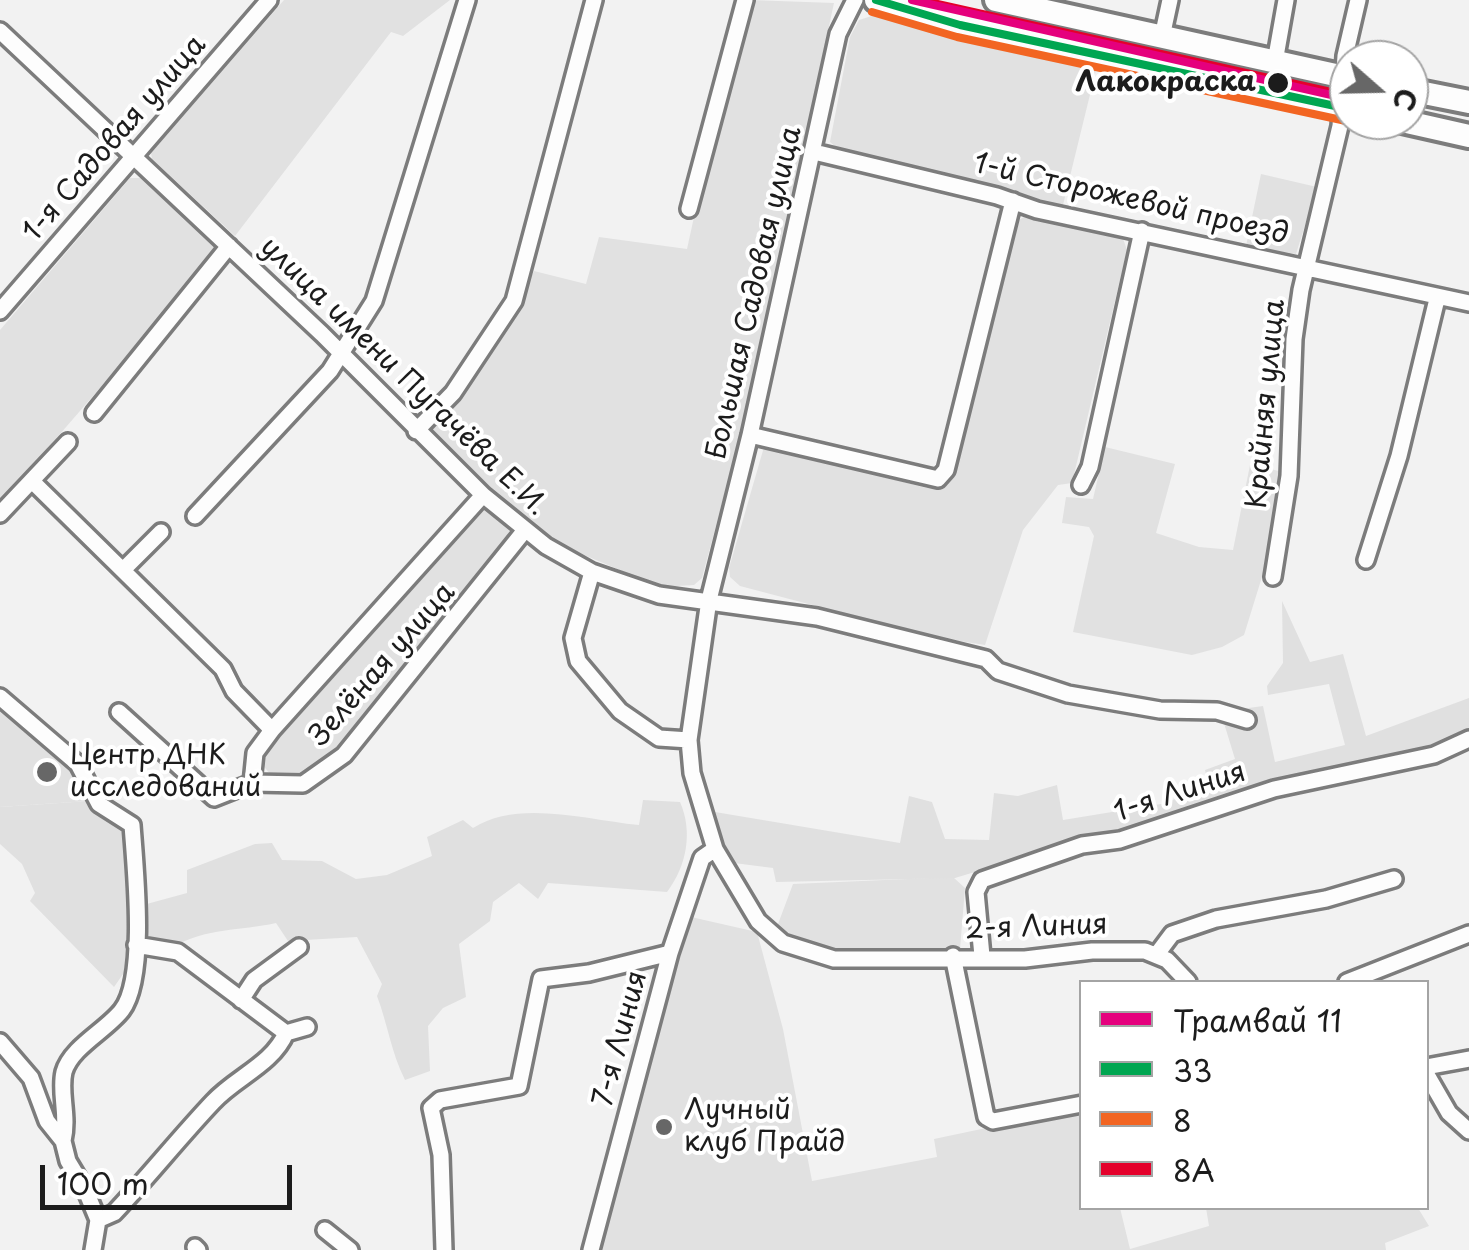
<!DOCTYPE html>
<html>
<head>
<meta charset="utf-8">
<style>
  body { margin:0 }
  #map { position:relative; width:1469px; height:1250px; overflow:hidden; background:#f2f2f2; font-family:"Playpen Sans",sans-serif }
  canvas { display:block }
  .legend { position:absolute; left:1079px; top:980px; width:350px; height:230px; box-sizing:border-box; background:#fff; border:2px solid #a4a4a4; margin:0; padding:12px 18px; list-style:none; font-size:30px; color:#1c1c1c }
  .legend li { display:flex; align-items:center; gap:20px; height:50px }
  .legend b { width:50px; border:2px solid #a4a4a4 }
  .north { position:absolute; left:1329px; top:40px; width:100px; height:100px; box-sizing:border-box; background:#fff; border:2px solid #a4a4a4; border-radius:50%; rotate:110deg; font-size:28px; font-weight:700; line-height:40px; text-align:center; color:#1c1c1c }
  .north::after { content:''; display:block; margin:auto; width:35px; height:45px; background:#676767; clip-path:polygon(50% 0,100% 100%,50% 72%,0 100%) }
  .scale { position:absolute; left:40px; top:1165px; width:252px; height:45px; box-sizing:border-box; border:5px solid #1c1c1c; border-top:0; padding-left:12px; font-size:30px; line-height:35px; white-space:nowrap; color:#1c1c1c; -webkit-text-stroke:8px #fff; paint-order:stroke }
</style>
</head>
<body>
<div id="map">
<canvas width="1469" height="1250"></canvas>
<ul class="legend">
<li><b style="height:12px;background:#e5007d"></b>Трамвай 11</li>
<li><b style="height:12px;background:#00a651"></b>33</li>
<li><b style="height:12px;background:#f26522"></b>8</li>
<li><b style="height:12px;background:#e4002b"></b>8А</li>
</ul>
<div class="north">С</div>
<div class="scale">100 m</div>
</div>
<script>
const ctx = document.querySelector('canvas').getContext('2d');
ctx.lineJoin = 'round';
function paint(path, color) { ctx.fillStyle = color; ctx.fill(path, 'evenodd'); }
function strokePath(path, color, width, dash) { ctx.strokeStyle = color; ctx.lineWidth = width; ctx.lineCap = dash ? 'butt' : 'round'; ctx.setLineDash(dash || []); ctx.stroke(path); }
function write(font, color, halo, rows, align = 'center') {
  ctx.font = font + ' "Playpen Sans",sans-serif'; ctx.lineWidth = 8; ctx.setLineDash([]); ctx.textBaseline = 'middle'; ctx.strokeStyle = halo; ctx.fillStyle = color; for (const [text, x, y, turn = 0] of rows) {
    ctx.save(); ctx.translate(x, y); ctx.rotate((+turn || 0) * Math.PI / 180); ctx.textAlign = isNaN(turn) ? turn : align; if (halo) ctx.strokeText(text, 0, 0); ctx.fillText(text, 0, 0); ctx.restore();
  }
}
const built = new Path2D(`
  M 284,0 L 450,0 L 403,36 L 391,32 L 235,236 L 152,159 L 151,153 Z
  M 750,0 L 834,3 L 741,432 L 702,578 L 694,585 L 660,587 L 551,541 L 432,438 L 432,429 L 511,319 L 534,271 L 586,284 L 599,237 L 687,249 L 717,112 L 725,106 Z
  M 878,14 L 1097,66 L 1062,209 L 1015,191 L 838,149 L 830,142 L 850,37 L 859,20 Z
  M 1261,174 L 1317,187 L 1296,254 L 1246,246 Z
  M 130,178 L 143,178 L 219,251 L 0,503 L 0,330 Z
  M 1024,217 L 1121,233 L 1127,250 L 1072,483 L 1058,485 L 1023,530 L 985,645 L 934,637 L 740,586 L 730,577 L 729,568 L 764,447 L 927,488 L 945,486 L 954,475 L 1017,221 Z
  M 1105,447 L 1175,464 L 1156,533 L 1199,547 L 1233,550 L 1250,465 L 1284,472 L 1270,551 L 1244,635 L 1222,647 L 1192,655 L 1073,632 L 1094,536 L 1089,527 L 1062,523 L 1066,497 L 1093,499 Z
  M 483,507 L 511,527 L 504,545 L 382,695 L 385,703 L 310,774 L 275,780 L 261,763 L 261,753 L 274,735 Z
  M 0,706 L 75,769 L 89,801 L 0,807 Z
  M 953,877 L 965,888 L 960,949 L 834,952 L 775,932 L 793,884 Z
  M 691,917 L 757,932 L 783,1029 L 812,1181 L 937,1157 L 934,1139 L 1081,1108 L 1082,1208 L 1120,1208 L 1130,1249 L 1209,1226 L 1206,1208 L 1418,1208 L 1429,1226 L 1385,1243 L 1386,1250 L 598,1250 Z`);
const green = new Path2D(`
  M 1282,601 L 1310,662 L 1343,654 L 1366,736 L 1469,698 L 1469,732 L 1433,749 L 1278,784 L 1117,836 L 1074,842 L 955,878 L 776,882 L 773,868 L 734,863 L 709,811 L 900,843 L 909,796 L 932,802 L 945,839 L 989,840 L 994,793 L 1018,796 L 1057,785 L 1063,820 L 1161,804 L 1209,787 L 1205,770 L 1235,759 L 1223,720 L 1227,711 L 1263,706 L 1275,762 L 1345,745 L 1329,684 L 1268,695 L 1267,686 L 1283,663 Z
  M 643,800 L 680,802 C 693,831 687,866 667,892 L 548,883 L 538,899 L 519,883 L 493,902 L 490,921 L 459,944 L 466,997 L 443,1008 L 428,1026 L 430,1071 L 405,1080 C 391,1052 388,1025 377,996 L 382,984 L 357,937 L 288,941 L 276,923 C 240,931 206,928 175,946 L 149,937 L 114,987 L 30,901 L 35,893 L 22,864 L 0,844 L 0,807 L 89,801 L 112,823 L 136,828 L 143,905 L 187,893 L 187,870 L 255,844 L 272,843 L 282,860 L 322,861 L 356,879 L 387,875 L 432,856 L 427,837 L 463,820 L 473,828 C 518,799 587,820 639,825 Z`);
const street = new Path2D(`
  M 855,0 L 838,34 L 750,435 L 709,600 L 689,740 L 692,773 L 715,849 L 758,921 L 783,943 L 834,959 L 1025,959 L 1092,951 L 1145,951 L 1167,960 L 1188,982
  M 0,31 L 322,334 L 483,495 L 546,546 L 592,572 L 659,595 L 817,617 L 986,659 L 998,671 L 1068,694 L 1160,710 L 1217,711 L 1247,720
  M 1162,37 L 1170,0
  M 1275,62 L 1286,0
  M 814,152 L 997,196 L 1037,210 L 1469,303
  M 689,209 L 745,0
  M 0,311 L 269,0
  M 94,413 L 229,246
  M 416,431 L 453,393 L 514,301 L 594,0
  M 750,435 L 938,479 L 946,470 L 1013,201
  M 33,482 L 223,669 L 234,691 L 272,730
  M 1081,485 L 1090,467 L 1142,231
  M 0,514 L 68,442
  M 195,516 L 330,371 L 374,301 L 467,0
  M 1366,560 L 1399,456 L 1437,299
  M 123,570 L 161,532
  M 592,572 L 573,638 L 578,661 L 620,711 L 659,738 L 689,740
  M 1273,577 L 1289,476 L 1294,339 L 1301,290 L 1340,126 L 1345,56 L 1358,0
  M 0,697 L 78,764 L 99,804 L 132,825 C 135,867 147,977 122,1010 C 107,1030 71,1047 64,1072 C 59,1093 69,1115 63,1141
  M 119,712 L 214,798 L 252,783 L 255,753 L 272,730 L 483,495
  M 252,783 L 303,784 L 344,755 L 525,530
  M 136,945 L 178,952 L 286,1033
  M 1157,954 L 1172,934 L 1216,919 L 1326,899 L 1394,879
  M 953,956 L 986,1117 L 993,1121 L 1082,1104
  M 982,956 L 976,892 L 982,880 L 1082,845 L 1120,840 L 1274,789 L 1434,755 L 1469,739
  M 1347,982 L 1469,934
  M 241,1000 L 254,980 L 299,947
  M 0,1042 L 31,1078 L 47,1121 L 63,1141 L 68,1161 L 86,1191 L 98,1220 L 93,1250
  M 1426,1067 L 1469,1059
  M 1426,1073 L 1449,1113 L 1469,1131
  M 98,1220 L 114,1213 C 148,1177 179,1138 213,1102 C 236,1077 272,1065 286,1033 L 307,1027
  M 325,1230 L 350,1250
  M 195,1247 L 198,1250
  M 444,1250 L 441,1155 L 431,1108 L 440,1100 L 519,1086 L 541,979 L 589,973 L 670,953
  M 591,1250 L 670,953 L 702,858 L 715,849`);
const secondary = new Path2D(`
  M 876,0 L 960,25 L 1349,109
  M 996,0 L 1349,78
  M 1409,90 L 1469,102
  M 1398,120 L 1469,136`);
const bus1 = new Path2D(`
  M 876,0 L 960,25 L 1349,109`);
const bus2 = new Path2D(`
  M 872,12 L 957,37 L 1346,121`);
const bus3 = new Path2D(`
  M 920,0 L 1349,96`);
const tram1 = new Path2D(`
  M 912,0 L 1349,99`);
const markers = [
  [1278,83,12,"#1c1c1c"],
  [47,772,12,"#676767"],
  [664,1127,10,"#676767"]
];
const stopNames = [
  ["Лакокраска",1256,83]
];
const streetNames = [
  ["1-я Садовая улица",115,139,-49],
  ["1-й Сторожевой проезд",1131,200,13],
  ["Большая Садовая улица",755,293,-77],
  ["улица имени Пугачёва Е.И.",403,377,44],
  ["Крайняя улица",1267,404,-85],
  ["Зелёная улица",383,665,-49],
  ["1-я Линия",1180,793,-18],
  ["2-я Линия",1036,928,-2],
  ["7-я Линия",621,1039,-75]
];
const poiNames = [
  ["Центр ДНК",70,756],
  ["исследований",70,788],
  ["Лучный",684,1111],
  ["клуб Прайд",684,1143]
];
paint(built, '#e1e1e1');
paint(green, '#e0e0e0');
strokePath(street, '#7c7c7c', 22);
strokePath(secondary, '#7c7c7c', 30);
strokePath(street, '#fdfdfd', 15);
strokePath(secondary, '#fdfdfd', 22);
strokePath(bus1, '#00a651', 8);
strokePath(bus2, '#f26522', 8);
strokePath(bus3, '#e4002b', 8);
strokePath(tram1, '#e5007d', 8);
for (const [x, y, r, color] of markers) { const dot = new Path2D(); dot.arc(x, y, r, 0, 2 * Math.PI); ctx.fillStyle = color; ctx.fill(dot); strokePath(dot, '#fff', 4); }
write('bold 28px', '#1c1c1c', '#fff', stopNames, 'right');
write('28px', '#1c1c1c', '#fff', streetNames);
write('28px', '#1c1c1c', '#fff', poiNames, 'left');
</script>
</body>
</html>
